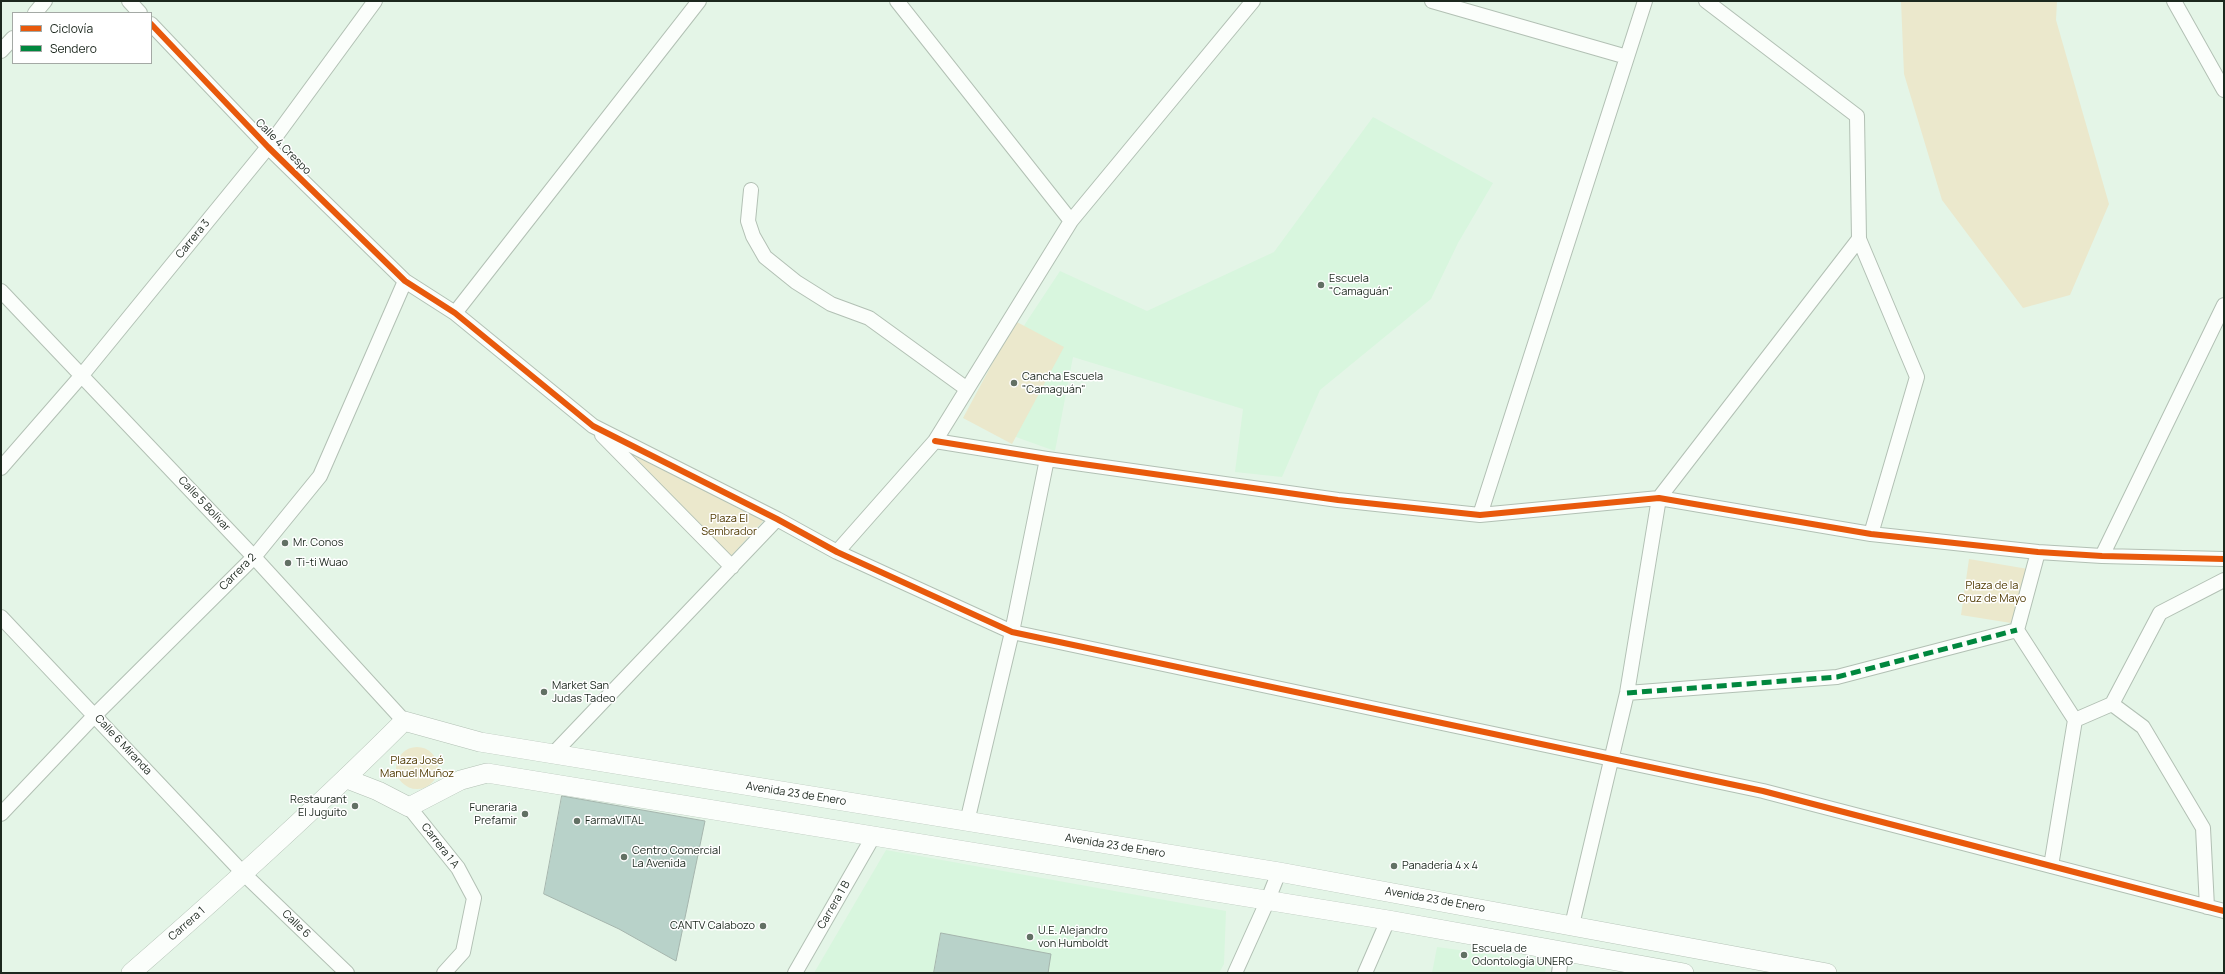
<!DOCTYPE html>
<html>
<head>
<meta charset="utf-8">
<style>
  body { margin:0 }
  #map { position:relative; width:2225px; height:974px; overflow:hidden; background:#e4f5e7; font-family:Manrope,sans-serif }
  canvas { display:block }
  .frame { position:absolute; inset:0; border:2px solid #1c281e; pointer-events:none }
  .legend { position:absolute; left:12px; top:12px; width:140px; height:52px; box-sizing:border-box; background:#fff; border:1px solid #a4a9a5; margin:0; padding:5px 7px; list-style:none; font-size:12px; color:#1c281e }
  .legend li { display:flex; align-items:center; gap:8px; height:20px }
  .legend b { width:20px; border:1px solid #a4a9a5 }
</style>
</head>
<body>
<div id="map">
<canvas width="2225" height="974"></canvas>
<div class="frame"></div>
<ul class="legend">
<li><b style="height:5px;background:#e8590c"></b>Ciclovía</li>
<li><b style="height:5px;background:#00873e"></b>Sendero</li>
</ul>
</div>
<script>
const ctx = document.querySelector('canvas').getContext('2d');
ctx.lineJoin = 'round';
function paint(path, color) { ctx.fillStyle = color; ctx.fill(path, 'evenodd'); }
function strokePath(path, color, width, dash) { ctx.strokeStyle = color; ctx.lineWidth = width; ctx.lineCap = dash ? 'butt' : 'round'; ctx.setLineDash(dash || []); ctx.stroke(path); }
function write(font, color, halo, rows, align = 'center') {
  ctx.font = font + ' Manrope,sans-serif'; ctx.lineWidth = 3; ctx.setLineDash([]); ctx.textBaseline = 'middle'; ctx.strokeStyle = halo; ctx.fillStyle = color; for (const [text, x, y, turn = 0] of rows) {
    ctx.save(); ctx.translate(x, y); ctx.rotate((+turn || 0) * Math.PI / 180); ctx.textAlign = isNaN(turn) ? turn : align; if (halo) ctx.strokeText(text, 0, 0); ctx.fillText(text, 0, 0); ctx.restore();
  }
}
const built = new Path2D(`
  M 1373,117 L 1493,183 L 1458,243 L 1431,299 L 1320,390 L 1282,477 L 1235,472 L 1243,409 L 1073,357 L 1055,451 L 963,418 L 1060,271 L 1147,311 L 1274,252 Z
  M 886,850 L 1226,911 L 1224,964 L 1219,973 L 814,973 Z
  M 1437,947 L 1547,962 L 1545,973 L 1432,973 Z`);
const green = new Path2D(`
  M 1901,1 L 2057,1 L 2056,20 L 2109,204 L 2070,295 L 2023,308 L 1942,200 L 1904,74 Z
  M 1015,321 L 1064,347 L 1012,444 L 963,418 Z
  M 626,448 L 764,520 L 730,557 Z
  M 1969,559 L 2028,569 L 2011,623 L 1961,615 Z
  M396 768a21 21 0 1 1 42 0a21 21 0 1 1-42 0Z`);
const building = new Path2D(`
  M 562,796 L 705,821 L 676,961 L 619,929 L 544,894 Z
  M 941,933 L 1051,954 L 1048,973 L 934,973 Z`);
const street = new Path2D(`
  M 129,1 L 140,13
  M 897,1 L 1071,221
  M 1432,1 L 1627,57
  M 2174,1 L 2224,90
  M 35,13 L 45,1
  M 151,24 L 268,147 L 405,281 L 455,313 L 593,426 L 777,519 L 837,552 L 1012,632 L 1763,791 L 2224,911
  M 1,51 L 13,38
  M 751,190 L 748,221 L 753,236 L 765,257 L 796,282 L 831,304 L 869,318 L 967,389
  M 1859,239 L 1917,377 L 1871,534
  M 1,291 L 254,557 L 404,721
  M 455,313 L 699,1
  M 602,435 L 732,567
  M 935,441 L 1047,459 L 1338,500 L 1480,515 L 1659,498 L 1871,534 L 2038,552 L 2102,556 L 2224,559
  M 1,468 L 82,375 L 268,147 L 375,1
  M 1480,515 L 1645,1
  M 837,552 L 935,441 L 1071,221 L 1253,1
  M 2038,552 L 2017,630 L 2075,720
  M 2102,556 L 2224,305
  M 1,617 L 244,874 L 347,973
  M 1627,693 L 1837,677 L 2017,630
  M 2112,704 L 2143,727 L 2203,828 L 2207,907
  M 553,754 L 777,519
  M 409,807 L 458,868 L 474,898 L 463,952 L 444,973
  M 1,814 L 95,715 L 254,557 L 320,476 L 405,281
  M 967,822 L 1012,632 L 1047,459
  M 2051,866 L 2075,720 L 2112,704 L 2160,613 L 2224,580
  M 1572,925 L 1627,693 L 1659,498 L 1859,239 L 1857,116 L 1706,1
  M 795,973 L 873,837
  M 1235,973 L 1267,902 L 1279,872
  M 1365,973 L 1388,920
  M 1559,973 L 1562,951`);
const secondary = new Path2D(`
  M 347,779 L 378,791 L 409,807 L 461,780 L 487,773 L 1388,920 L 1684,973
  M 131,973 C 224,892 316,809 404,721 L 480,742 L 1279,872 L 1827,973`);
const quiet = new Path2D(`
  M 1627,693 L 1837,677 L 2017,630`);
const cycleway = new Path2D(`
  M 151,24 L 268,147 L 405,281 L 455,313 L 593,426 L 777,519 L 837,552 L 1012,632 L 1763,791 L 2224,911
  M 935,441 L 1047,459 L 1338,500 L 1480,515 L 1659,498 L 1871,534 L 2038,552 L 2102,556 L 2224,559`);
const markers = [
  [1321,285,4,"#627064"],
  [1014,383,4,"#627064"],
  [285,543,4,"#627064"],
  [288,563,4,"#627064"],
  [544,692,4,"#627064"],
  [355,806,4,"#627064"],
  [525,814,4,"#627064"],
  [577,821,4,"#627064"],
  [624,857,4,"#627064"],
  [1394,866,4,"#627064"],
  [763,926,4,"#627064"],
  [1030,937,4,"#627064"],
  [1464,955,4,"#627064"]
];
const streetNames = [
  ["Calle 4 Crespo",283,147,45],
  ["Carrera 3",193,239,-51],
  ["Calle 5 Bolívar",204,504,47],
  ["Carrera 2",238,572,-45],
  ["Calle 6 Miranda",123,745,47],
  ["Avenida 23 de Enero",796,794,9],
  ["Carrera 1 A",440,846,52],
  ["Avenida 23 de Enero",1115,846,9],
  ["Avenida 23 de Enero",1435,900,10],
  ["Carrera 1 B",834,905,-60],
  ["Carrera 1",187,924,-41],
  ["Calle 6",296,924,44]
];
const poiNames = [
  ["Escuela",1329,279],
  ["\"Camaguán\"",1329,292],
  ["Cancha Escuela",1022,377],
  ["\"Camaguán\"",1022,390],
  ["Mr. Conos",293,543],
  ["Ti-ti Wuao",296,563],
  ["Market San",552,686],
  ["Judas Tadeo",552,699],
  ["Restaurant",347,800,"right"],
  ["El Juguito",347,813,"right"],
  ["Funeraria",517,808,"right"],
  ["Prefamir",517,821,"right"],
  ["FarmaVITAL",585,821],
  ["Centro Comercial",632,851],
  ["La Avenida",632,864],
  ["Panadería 4 x 4",1402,866],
  ["CANTV Calabozo",755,926,"right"],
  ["U.E. Alejandro",1038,931],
  ["von Humboldt",1038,944],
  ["Escuela de",1472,949],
  ["Odontología UNERG",1472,962]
];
const parkNames = [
  ["Plaza El",729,519],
  ["Sembrador",729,532],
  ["Plaza de la",1992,586],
  ["Cruz de Mayo",1992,599],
  ["Plaza José",417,761],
  ["Manuel Muñoz",417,774]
];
paint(built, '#d8f6de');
paint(green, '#ebe8cc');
paint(building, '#b8d2c9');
strokePath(building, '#a5b5ad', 1);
strokePath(street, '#b2c0b4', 16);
strokePath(secondary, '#b2c0b4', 20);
strokePath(street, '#fbfefb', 14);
strokePath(secondary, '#fbfefb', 19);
strokePath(quiet, '#00873e', 5, [10, 5]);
strokePath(cycleway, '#e8590c', 6);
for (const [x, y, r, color] of markers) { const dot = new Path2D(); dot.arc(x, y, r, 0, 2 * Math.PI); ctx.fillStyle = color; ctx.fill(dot); strokePath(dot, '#fff', 1.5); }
write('11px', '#1c281e', '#fff', streetNames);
write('11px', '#1c281e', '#fff', poiNames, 'left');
write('11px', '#503b03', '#fff', parkNames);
</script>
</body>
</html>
